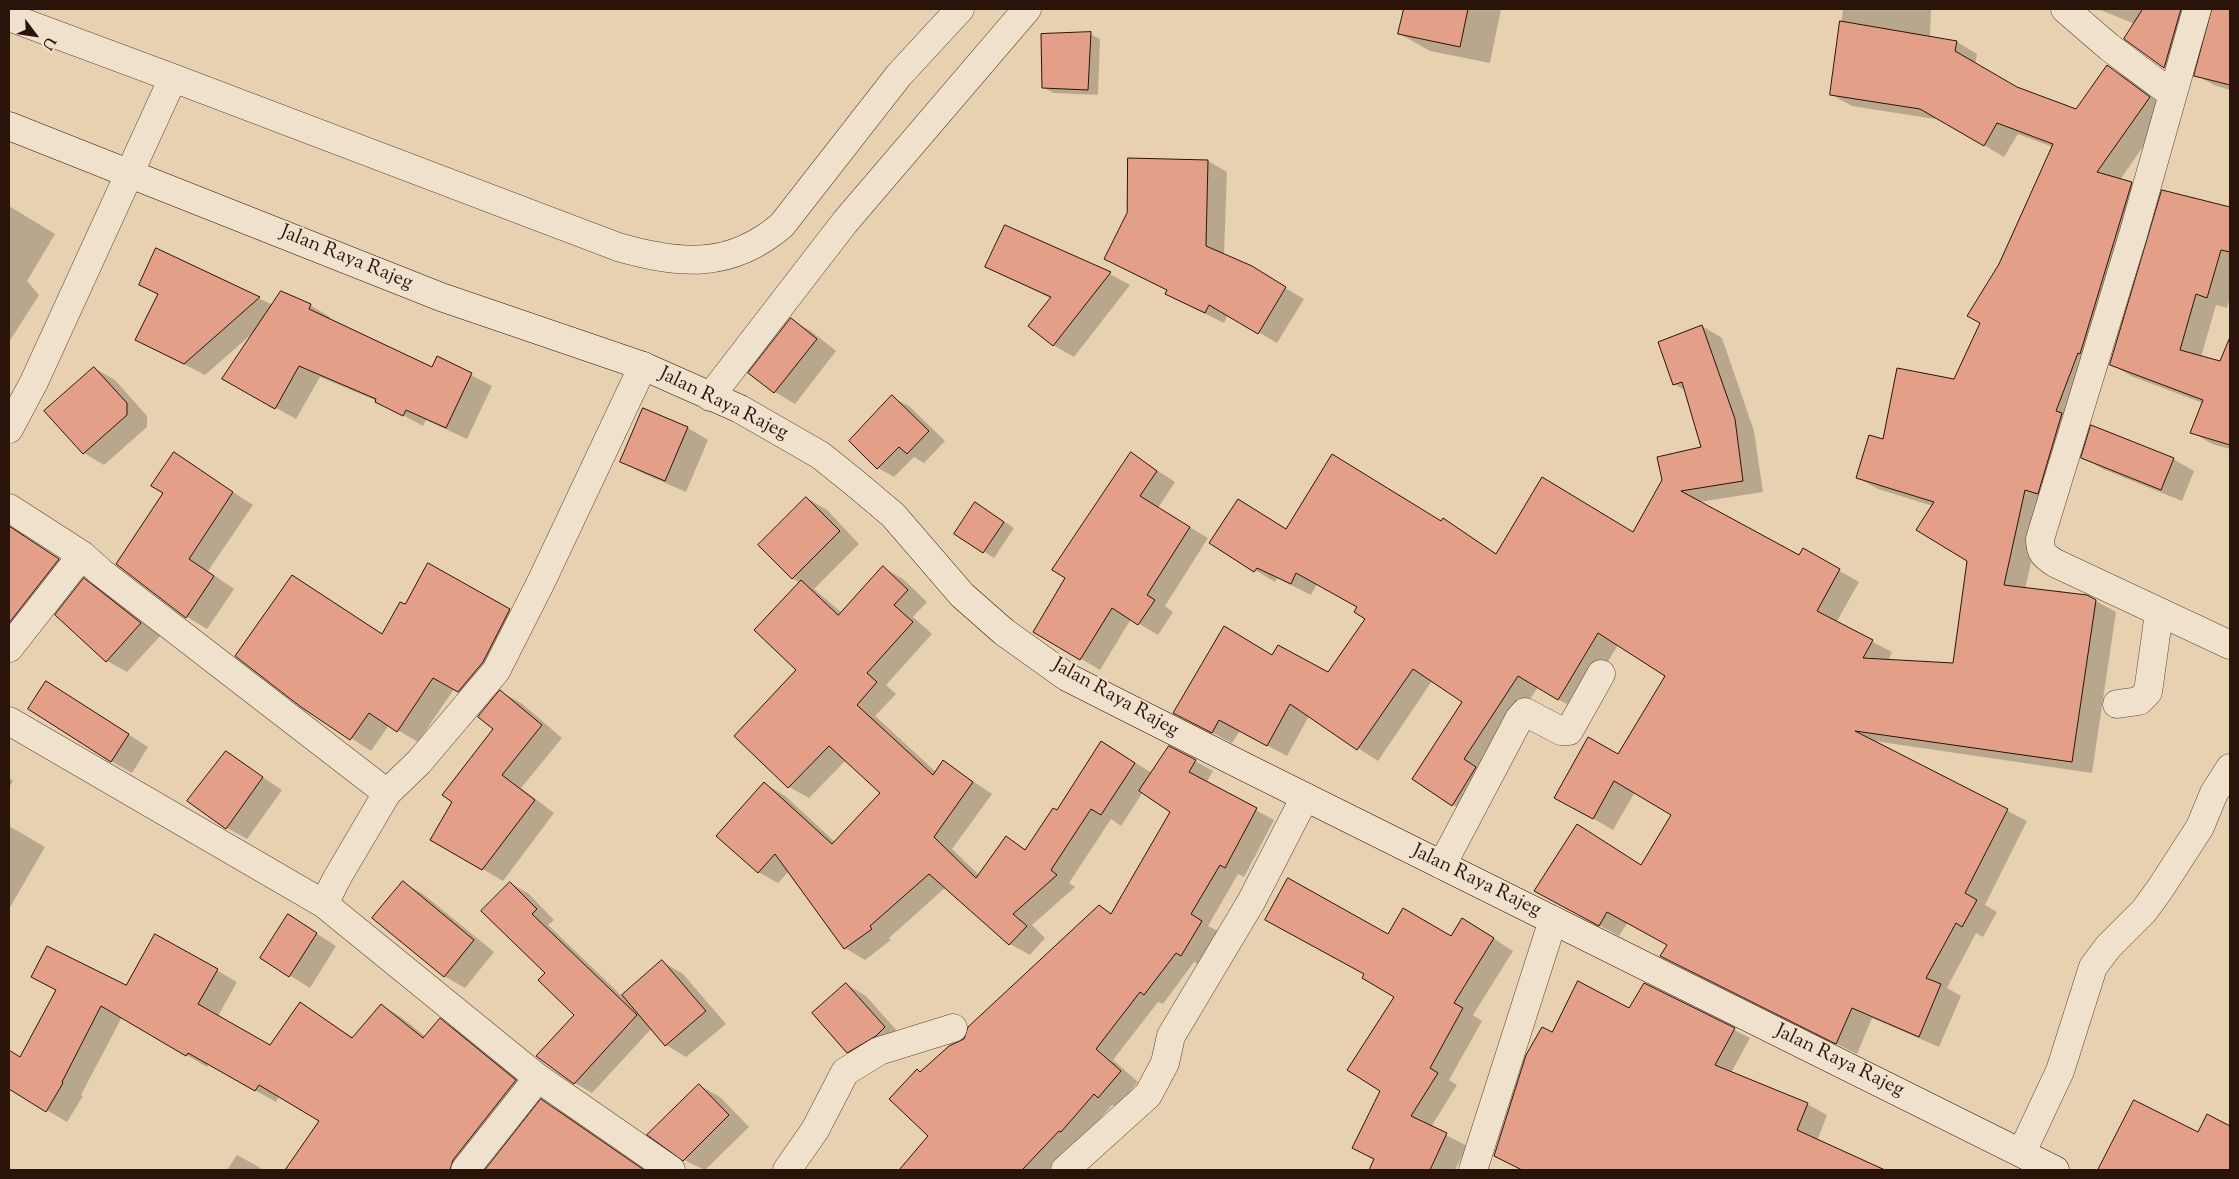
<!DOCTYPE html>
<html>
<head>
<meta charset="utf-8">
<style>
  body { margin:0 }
  #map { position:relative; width:2239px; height:1179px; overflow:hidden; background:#e8d1b1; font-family:"Sorts Mill Goudy",serif }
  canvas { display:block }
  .frame { position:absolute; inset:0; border:10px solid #2a1409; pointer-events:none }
  .north { position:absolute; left:10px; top:10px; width:50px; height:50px; -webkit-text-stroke:4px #f0e1cc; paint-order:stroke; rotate:121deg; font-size:14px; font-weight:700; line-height:20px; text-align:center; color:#2a1409 }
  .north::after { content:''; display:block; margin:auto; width:18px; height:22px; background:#2a1409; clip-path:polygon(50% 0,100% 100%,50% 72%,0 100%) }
</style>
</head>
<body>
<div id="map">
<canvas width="2239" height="1179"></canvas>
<div class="frame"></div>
<div class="north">U</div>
</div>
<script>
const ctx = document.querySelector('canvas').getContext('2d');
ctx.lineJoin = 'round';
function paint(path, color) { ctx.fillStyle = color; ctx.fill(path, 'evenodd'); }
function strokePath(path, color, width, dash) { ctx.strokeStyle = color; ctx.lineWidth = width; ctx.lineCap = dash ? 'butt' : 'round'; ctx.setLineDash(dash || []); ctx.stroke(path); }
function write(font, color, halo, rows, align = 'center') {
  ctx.font = font + ' "Sorts Mill Goudy",serif'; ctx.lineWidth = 4; ctx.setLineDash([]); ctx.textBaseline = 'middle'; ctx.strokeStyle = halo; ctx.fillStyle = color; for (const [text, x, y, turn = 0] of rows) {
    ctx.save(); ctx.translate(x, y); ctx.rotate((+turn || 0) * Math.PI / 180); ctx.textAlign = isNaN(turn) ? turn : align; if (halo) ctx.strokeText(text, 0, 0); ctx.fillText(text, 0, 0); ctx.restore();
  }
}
const shadow = new Path2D(`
  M 1405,9 L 1501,9 L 1490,63 L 1430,51 L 1400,34 Z
  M 1843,9 L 1931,9 L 1930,38 L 1957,42 L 1977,54 L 1975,64 L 2017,88 L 2076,111 L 2107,67 L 2127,78 L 2169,109 L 2120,180 L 2131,183 L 2151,194 L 2045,501 L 2025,589 L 2096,601 L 2116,612 L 2092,773 L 1874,741 L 2027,821 L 1985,905 L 1997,912 L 1983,937 L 1976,933 L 1947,988 L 1961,996 L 1939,1047 L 1872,1018 L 1857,1054 L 1681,967 L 1662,956 L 1668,945 L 1628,922 L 1619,936 L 1556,902 L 1642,866 L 1673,815 L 1635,792 L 1613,830 L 1556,797 L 1619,756 L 1667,675 L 1618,645 L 1578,711 L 1538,687 L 1483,772 L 1472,816 L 1453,805 L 1464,702 L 1432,681 L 1378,761 L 1309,716 L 1287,756 L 1240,731 L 1232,743 L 1175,713 L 1273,656 L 1329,674 L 1366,619 L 1359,607 L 1317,584 L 1311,595 L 1277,578 L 1275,582 L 1211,543 L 1287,530 L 1442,522 L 1444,519 L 1497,554 L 1634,533 L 1703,448 L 1686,391 L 1674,384 L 1702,326 L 1722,338 L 1754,431 L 1763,492 L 1699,502 L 1800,557 L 1803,550 L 1859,582 L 1836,623 L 1892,652 L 1888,661 L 1954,665 L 1968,560 L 1933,506 L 1878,489 L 1858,478 L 1884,441 L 1955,381 L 1982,323 L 2000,265 L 2053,147 L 2018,134 L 2004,157 L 1941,120 L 1852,106 L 1832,95 Z
  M 2098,9 L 2204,9 L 2182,78 L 2126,38 L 2135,24 Z
  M 2213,9 L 2230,9 L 2230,90 L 2214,85 L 2196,75 Z
  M 1090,34 L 1100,39 L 1098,95 L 1053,93 L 1043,87 Z
  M 1130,160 L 1208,161 L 1227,172 L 1224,255 L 1251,268 L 1304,299 L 1277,343 L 1228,314 L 1224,323 L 1185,304 L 1167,294 L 1168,291 L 1105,258 L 1128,213 Z
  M 2163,191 L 2230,209 L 2230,298 L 2227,308 L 2216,305 L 2201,357 L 2230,365 L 2230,449 L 2212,444 L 2192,432 L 2203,403 L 2131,376 L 2111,364 Z
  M 9,206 L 55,234 L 27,281 L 39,295 L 9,342 Z
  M 1005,226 L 1110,274 L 1130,285 L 1074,357 L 1053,345 L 1052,299 L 987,267 Z
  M 157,250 L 273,305 L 310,305 L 330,317 L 329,320 L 432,369 L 438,358 L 492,386 L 467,439 L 426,420 L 423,426 L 377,401 L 320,377 L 296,419 L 224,379 L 255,331 L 205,375 L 136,340 L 158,295 L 140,284 Z
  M 791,320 L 811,331 L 836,351 L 795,404 L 775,392 Z
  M 94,368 L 115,380 L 147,416 L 147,427 L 104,465 L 84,453 Z
  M 892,397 L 909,406 L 945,441 L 924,463 L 914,457 L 894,477 L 878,468 Z
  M 644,410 L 688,428 L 708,440 L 686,492 L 642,473 L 622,461 Z
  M 174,454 L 253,505 L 208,571 L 234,589 L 207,629 L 187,617 L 117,564 L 164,493 Z
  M 1132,454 L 1175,482 L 1158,508 L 1208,538 L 1165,606 L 1173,612 L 1158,635 L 1131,619 L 1100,670 L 1035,631 L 1067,578 Z
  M 2083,458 L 2173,459 L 2194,471 L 2182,501 L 2103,469 Z
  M 807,498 L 827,510 L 859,544 L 814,589 L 842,613 L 884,568 L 903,579 L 927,602 L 913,617 L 932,634 L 886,685 L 896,694 L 875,716 L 936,772 L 944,762 L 992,794 L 952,849 L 979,875 L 1006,838 L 1027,850 L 1057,812 L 1102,742 L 1152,773 L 1195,761 L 1213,771 L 1206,783 L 1274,820 L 1244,877 L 1238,874 L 1208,926 L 1220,932 L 1200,965 L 1194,962 L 1163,1004 L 1158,1002 L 1113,1060 L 1138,1082 L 1117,1107 L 1112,1105 L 1080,1142 L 1077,1140 L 1049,1170 L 918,1170 L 908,1162 L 929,1136 L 921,1073 L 965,1040 L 1099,906 L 1112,914 L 1172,812 L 1143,792 L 1121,826 L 1111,819 L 1069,883 L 1075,887 L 1032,925 L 1045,938 L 1030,955 L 1010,944 L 946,887 L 889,938 L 891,940 L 865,960 L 845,948 L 789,871 L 778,883 L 758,872 L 765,784 L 784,795 L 835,842 L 881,793 L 846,760 L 809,798 L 789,787 L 736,736 L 798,669 L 800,583 L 792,578 Z
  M 985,509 L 1014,528 L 994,558 L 955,533 Z
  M 9,528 L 79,571 L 9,647 Z
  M 293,577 L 383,634 L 405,606 L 509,610 L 530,621 L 479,703 L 454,689 L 418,742 L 389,725 L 371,751 L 301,706 Z
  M 84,579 L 105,591 L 161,635 L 127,672 L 107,661 L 56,615 Z
  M 47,682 L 148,747 L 132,773 L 111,761 Z
  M 501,692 L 521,703 L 562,738 L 521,788 L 554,813 L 503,881 L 432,839 L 495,729 Z
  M 226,753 L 282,790 L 247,839 L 227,828 Z
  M 9,778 L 13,781 L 9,788 Z
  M 9,826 L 45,847 L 9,909 Z
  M 403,883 L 423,894 L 494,952 L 465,988 L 444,976 L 374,918 Z
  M 510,883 L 528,893 L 554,920 L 548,925 L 622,996 L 663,962 L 683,974 L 726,1024 L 686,1057 L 666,1045 L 652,1028 L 592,1093 L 575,1083 L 575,1015 L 546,973 Z
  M 308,928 L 336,946 L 310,988 L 262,958 Z
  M 1482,931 L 1513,951 L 1473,1015 L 1482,1021 L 1449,1080 L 1457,1085 L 1431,1127 L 1467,1146 L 1455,1170 L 1370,1170 L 1375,1160 L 1353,1148 L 1382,1091 L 1396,996 L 1388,935 L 1451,938 Z
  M 156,935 L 237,982 L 218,1016 L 271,1046 L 300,1003 L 354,1038 L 381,1005 L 401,1017 L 426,1037 L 440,1020 L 460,1032 L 536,1093 L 474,1170 L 291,1170 L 288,1168 L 321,1120 L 279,1096 L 276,1102 L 209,1064 L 207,1067 L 122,1017 L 81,1095 L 83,1096 L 67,1122 L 9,1088 L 9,1065 L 15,1055 L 20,1058 L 127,987 Z
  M 846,984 L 866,996 L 905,1040 L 868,1064 L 847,1052 Z
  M 1644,984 L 1750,1038 L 1731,1073 L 1747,1082 L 1712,1170 L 1522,1170 L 1495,1156 L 1552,1034 L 1629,1009 Z
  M 699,1085 L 720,1097 L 749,1127 L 705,1170 L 684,1160 Z
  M 1763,1086 L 1807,1104 L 1827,1115 L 1817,1141 L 1865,1165 L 1863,1170 L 1741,1170 Z
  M 541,1101 L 562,1112 L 645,1170 L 486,1170 Z
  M 2134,1101 L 2199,1134 L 2207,1116 L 2230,1127 L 2230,1170 L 2099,1170 Z
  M 237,1155 L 257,1166 L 263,1170 L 227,1170 Z`);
const building = new Path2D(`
  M 1404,9 L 1468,9 L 1460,47 L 1398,34 Z
  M 2143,9 L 2181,9 L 2164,68 L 2124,39 Z
  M 2212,9 L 2230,9 L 2230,85 L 2194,76 Z
  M 1840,21 L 1957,41 L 1955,51 L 2017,87 L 2076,109 L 2107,65 L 2150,97 L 2097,172 L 2132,182 L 2080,354 L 2078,353 L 2056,411 L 2062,413 L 2038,494 L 2025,490 L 2004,585 L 2087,595 L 2096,600 L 2072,762 L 1855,731 L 2008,809 L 1965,893 L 1977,900 L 1962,927 L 1956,923 L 1926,978 L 1941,984 L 1919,1037 L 1852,1008 L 1836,1044 L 1660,956 L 1667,945 L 1607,912 L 1599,926 L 1534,891 L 1577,824 L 1641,865 L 1671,815 L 1614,781 L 1593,819 L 1554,798 L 1588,737 L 1618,754 L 1665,676 L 1598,633 L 1558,700 L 1518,676 L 1464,759 L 1476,767 L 1452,806 L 1412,779 L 1462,702 L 1413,669 L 1357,750 L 1290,704 L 1267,746 L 1219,720 L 1212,733 L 1173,713 L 1224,626 L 1272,655 L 1278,645 L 1328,672 L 1365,619 L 1354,612 L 1357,607 L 1296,573 L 1291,584 L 1257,568 L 1254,572 L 1209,543 L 1238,499 L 1286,529 L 1332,454 L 1441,521 L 1443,518 L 1496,554 L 1542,477 L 1633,532 L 1662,480 L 1657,457 L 1701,447 L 1682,382 L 1673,385 L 1658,342 L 1702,325 L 1735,419 L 1743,481 L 1681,491 L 1799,555 L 1803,548 L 1840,569 L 1817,611 L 1873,640 L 1863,658 L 1953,663 L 1967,561 L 1916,530 L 1934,502 L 1856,478 L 1869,435 L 1883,439 L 1897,368 L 1954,379 L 1980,323 L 1967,316 L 1999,264 L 2053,144 L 1997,123 L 1984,146 L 1920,109 L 1830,95 Z
  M 1091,32 L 1088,90 L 1042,88 L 1041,34 Z
  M 1128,158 L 1208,160 L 1206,246 L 1252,266 L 1286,287 L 1258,334 L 1209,305 L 1205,313 L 1165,294 L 1167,290 L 1104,259 L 1127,213 Z
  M 2162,190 L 2230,207 L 2230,252 L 2221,250 L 2207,298 L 2196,294 L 2180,350 L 2220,361 L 2230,337 L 2230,445 L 2190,433 L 2203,400 L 2110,365 Z
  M 1005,225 L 1111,272 L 1053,346 L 1028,326 L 1051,297 L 985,267 Z
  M 156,248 L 260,297 L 184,364 L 135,340 L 158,294 L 139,285 Z
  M 281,291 L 311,304 L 309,309 L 432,367 L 437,356 L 472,373 L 446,428 L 406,410 L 403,416 L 375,402 L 376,399 L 299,366 L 275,409 L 222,379 Z
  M 791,318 L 817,339 L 774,393 L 748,373 Z
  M 94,367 L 127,403 L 127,415 L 83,454 L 44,411 Z
  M 892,395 L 929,431 L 907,454 L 899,447 L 877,469 L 849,441 Z
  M 643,408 L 688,427 L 665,481 L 620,462 Z
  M 2091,425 L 2174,458 L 2161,490 L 2081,458 Z
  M 174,452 L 233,492 L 189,559 L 214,576 L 186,618 L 116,564 L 163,493 L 151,486 Z
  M 1131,452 L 1157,471 L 1140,496 L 1190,527 L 1147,595 L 1155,600 L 1138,625 L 1112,608 L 1080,660 L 1033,632 L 1065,578 L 1052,570 Z
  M 806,497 L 840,531 L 792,579 L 758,545 Z
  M 975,502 L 1004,522 L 983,553 L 954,534 Z
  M 9,526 L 59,559 L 9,623 Z
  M 428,563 L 510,609 L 483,662 L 458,692 L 433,678 L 397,732 L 369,713 L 350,740 L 301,707 L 235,656 L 292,575 L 382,634 L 400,602 L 405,604 Z
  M 883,566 L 908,590 L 894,605 L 913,622 L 867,673 L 877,682 L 857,705 L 933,775 L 943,760 L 973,782 L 934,837 L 976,878 L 1006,836 L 1025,850 L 1053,808 L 1057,810 L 1101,741 L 1135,763 L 1101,815 L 1091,809 L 1051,870 L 1057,875 L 1013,914 L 1027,926 L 1009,945 L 929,874 L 870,926 L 872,929 L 844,949 L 775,854 L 758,873 L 716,836 L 764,782 L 832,844 L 880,793 L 829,746 L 788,788 L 734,736 L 796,670 L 754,630 L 801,580 L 838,615 Z
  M 84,578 L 141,623 L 106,662 L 55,615 Z
  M 46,681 L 129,734 L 111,762 L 28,709 Z
  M 500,690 L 542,725 L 502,775 L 535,800 L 482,870 L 430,840 L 452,802 L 442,795 L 493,729 L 478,717 Z
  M 1169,746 L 1196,760 L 1189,772 L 1257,808 L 1225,868 L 1220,865 L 1191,914 L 1202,921 L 1181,956 L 1176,953 L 1144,995 L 1140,992 L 1096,1049 L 1121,1071 L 1098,1098 L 1094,1094 L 1061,1132 L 1059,1131 L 1022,1170 L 899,1170 L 928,1136 L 889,1099 L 917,1069 L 920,1072 L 949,1046 L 964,1039 L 968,1027 L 1099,905 L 1111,914 L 1170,812 L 1139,791 Z
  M 226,751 L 263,777 L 226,829 L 187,801 Z
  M 1288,878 L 1388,934 L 1403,908 L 1451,936 L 1462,918 L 1494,938 L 1454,1003 L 1463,1008 L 1430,1068 L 1438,1073 L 1411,1116 L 1447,1133 L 1430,1170 L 1369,1170 L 1374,1159 L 1352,1148 L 1380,1091 L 1347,1070 L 1394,997 L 1362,978 L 1364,974 L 1265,920 Z
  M 403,881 L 474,940 L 444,977 L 372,918 Z
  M 510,882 L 537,909 L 532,914 L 637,1015 L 574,1084 L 536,1056 L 574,1015 L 538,980 L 545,973 L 481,911 Z
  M 288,914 L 317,933 L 289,977 L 260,958 Z
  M 155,934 L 218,969 L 198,1004 L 270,1045 L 300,1002 L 352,1038 L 381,1004 L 423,1038 L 440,1018 L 516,1080 L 453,1160 L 450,1170 L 285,1170 L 319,1121 L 259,1085 L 255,1091 L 188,1053 L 186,1056 L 101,1006 L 62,1082 L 63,1083 L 46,1112 L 9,1089 L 9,1050 L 20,1057 L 56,990 L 31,977 L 47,946 L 126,985 Z
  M 662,960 L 706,1011 L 665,1046 L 622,995 Z
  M 1578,981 L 1629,1008 L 1644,983 L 1735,1028 L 1715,1065 L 1808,1103 L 1797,1130 L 1885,1170 L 1522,1170 L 1494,1156 L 1526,1055 L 1542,1027 L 1552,1032 Z
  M 846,983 L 885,1027 L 876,1036 L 847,1053 L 812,1013 Z
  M 699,1084 L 729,1115 L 683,1161 L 647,1135 Z
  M 541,1099 L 644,1170 L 485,1170 Z
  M 2134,1100 L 2198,1132 L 2207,1114 L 2230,1126 L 2230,1170 L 2098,1170 Z`);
const street = new Path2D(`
  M 2065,9 L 2109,47 L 2172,94
  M 2197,9 L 2133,235 L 2040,539 C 2040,552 2044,556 2055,563 L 2230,645
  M 9,17 L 173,78
  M 643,366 L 542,580 L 496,671 L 419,762 L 387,793 L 337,878 L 324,904 L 538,1078 L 671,1170
  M 710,397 L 845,222 L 1027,9
  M 9,429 L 34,382 L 173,78 L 618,247 C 680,265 731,269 782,225 L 899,75 L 960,9
  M 9,508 L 82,555 L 102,573 L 387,793
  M 9,648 L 82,555
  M 2117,704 L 2139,701 L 2148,692 L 2159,613
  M 9,721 L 324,904
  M 1442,865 L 1519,719 L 1525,712 L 1561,731 L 1569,731 L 1601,674
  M 2022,1152 L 2060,1071 L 2093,967 L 2108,947 L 2144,911 L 2160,889 L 2200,827 L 2214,793 L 2230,768
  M 465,1170 L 538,1078
  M 787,1170 L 815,1130 L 845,1072 L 879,1051 L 953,1028
  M 1065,1170 L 1148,1095 L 1165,1063 L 1171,1036 L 1251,902 L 1305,797
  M 1473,1170 L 1553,920`);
const secondary = new Path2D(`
  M 9,126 L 441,297 L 643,366 L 740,409 L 820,455 L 855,483 L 893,515 L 962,595 L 1004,632 L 1067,677 L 1245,767 L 2055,1170`);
const streetNames = [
  ["Jalan Raya Rajeg",346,259,22],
  ["Jalan Raya Rajeg",723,405,26],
  ["Jalan Raya Rajeg",1115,699,29],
  ["Jalan Raya Rajeg",1476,882,26],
  ["Jalan Raya Rajeg",1839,1062,26]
];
paint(shadow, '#0003');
paint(building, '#e49f88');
strokePath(building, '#2a1409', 1);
strokePath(street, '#5a4333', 29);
strokePath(secondary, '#2a1409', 29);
strokePath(street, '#f0e1cc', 28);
strokePath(secondary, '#f0e1cc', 28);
write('20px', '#2a1409', '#f0e1cc', streetNames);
</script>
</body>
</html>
